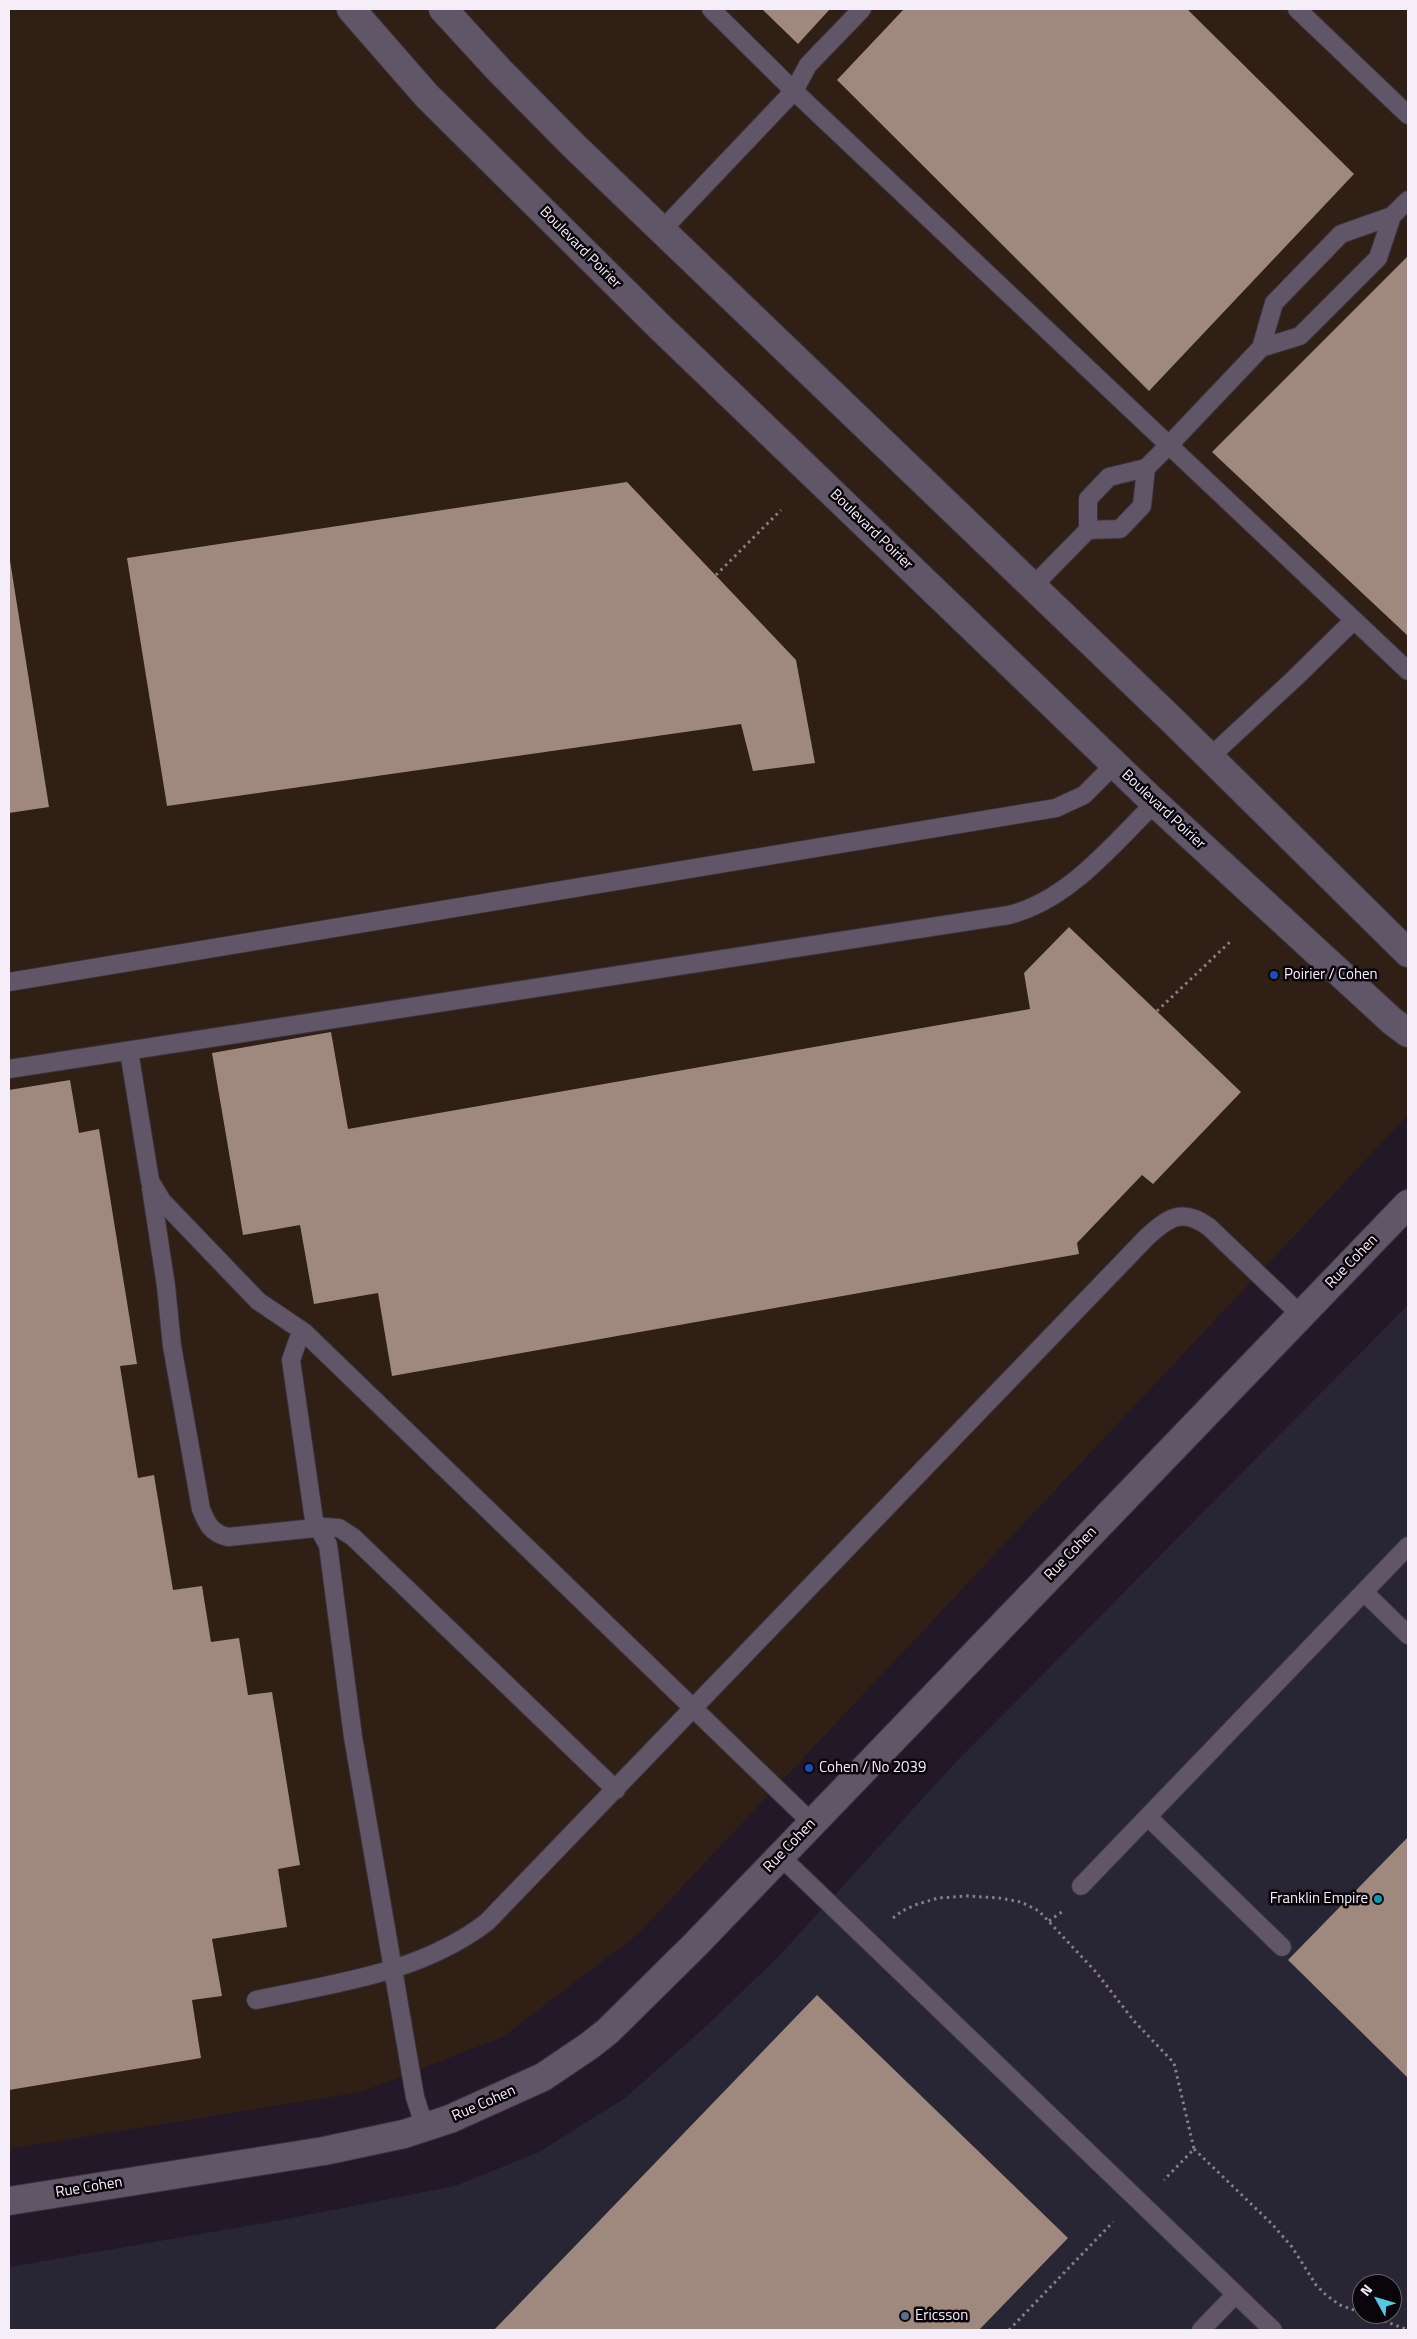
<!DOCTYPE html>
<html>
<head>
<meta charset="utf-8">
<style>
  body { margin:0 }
  #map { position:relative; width:1417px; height:2339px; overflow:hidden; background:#221827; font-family:"Titillium Web",sans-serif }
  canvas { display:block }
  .frame { position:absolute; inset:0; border:10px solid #f5eef9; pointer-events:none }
  .north { position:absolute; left:1352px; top:2274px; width:50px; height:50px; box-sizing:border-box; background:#09050b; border:1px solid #67626a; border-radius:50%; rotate:309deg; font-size:14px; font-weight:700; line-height:20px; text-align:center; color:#f5eef9 }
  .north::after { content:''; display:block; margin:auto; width:18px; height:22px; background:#56c9e0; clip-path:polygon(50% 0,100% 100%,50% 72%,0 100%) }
</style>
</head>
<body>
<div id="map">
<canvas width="1417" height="2339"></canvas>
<div class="frame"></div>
<div class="north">N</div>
</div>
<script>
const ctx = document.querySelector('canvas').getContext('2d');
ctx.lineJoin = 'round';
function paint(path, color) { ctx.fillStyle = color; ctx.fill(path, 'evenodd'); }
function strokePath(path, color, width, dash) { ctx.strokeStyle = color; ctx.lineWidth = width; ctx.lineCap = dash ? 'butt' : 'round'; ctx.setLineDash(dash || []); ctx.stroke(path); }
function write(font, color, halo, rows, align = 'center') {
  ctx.font = font + ' "Titillium Web",sans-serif'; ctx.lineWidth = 5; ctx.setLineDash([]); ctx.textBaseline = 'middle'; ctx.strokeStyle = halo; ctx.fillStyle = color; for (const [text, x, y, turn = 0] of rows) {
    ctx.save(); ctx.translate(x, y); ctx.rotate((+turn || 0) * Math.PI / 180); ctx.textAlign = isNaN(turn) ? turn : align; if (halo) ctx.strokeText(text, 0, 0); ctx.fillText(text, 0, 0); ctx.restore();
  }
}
const commercial = new Path2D(`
  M 1408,1305 L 1408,2330 L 9,2330 L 9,2267 L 281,2220 L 455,2186 L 539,2152 L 625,2098 L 704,2028 L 778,1957 L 955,1763 ZM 1362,2284 L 1392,2284 L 1392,2314 L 1362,2314 Z`);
const industrial = new Path2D(`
  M 9,9 L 1408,9 L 1408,1115 L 637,1935 L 503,2037 L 361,2092 L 9,2149 Z`);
const building = new Path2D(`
  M 762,9 L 830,9 L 798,44 Z
  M 904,9 L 1187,9 L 1354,174 L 1149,391 L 837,80 Z
  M 1408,256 L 1408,636 L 1212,452 Z
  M 627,482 L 796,660 L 815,763 L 753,771 L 741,724 L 167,806 L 127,558 Z
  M 9,554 L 49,807 L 9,813 Z
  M 1069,927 L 1241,1092 L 1153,1184 L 1142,1175 L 1077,1243 L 1079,1254 L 392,1376 L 378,1293 L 314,1304 L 300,1225 L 243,1235 L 212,1053 L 331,1032 L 348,1129 L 1030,1009 L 1024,973 Z
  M 70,1080 L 79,1133 L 99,1129 L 137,1364 L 120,1366 L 138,1478 L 154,1475 L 173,1590 L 202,1586 L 211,1642 L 239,1638 L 248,1695 L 272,1692 L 300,1865 L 278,1869 L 287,1927 L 212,1939 L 222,1996 L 192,2000 L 201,2058 L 9,2090 L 9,1090 Z
  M 1408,1837 L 1408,2078 L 1288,1960 Z
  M 817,1995 L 1068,2238 L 979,2330 L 494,2330 Z`);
const path = new Path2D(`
  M 716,575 L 781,510
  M 1157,1011 L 1231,941
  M 893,1918 L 902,1911 L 915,1905 L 938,1898 L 967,1896 L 999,1898 L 1021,1902 L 1039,1911 L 1096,1972 L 1134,2021 L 1174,2063 L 1194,2149 L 1164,2180
  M 1049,1921 L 1063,1911
  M 1194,2149 L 1272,2224 L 1292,2247 L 1316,2285 L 1326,2295 L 1340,2305 L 1362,2313
  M 1366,2314 L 1408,2330
  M 1009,2330 L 1113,2222`);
const service = new Path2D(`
  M 711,9 L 794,91 L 1408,671
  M 1297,9 L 1408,115
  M 1392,216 L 1408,200
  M 661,231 L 794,91 L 808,65 L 862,9
  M 1146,468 L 1142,506 L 1120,529 L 1088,530 L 1088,499 L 1109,477 L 1146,468 L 1169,445 L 1261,348 L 1274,303 L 1341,234 L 1392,216 L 1378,258 L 1300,336 L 1261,348
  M 1032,587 L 1088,530
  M 1210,757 L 1295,678 L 1354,620
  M 9,982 L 1056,808 L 1084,795 L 1115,764
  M 129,1051 L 150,1181 L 162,1201 L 258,1301 L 304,1332 L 812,1823
  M 9,1069 L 1009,915 C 1069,900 1112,845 1155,803
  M 151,1188 L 166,1286 L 172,1346 L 201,1509 C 207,1524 211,1533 228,1537 L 325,1527 L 339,1528 L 353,1537 L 616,1790
  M 304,1332 L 298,1340 L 291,1360 L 314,1520 L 328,1545 L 353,1737 L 415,2097 L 425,2128
  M 1364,1592 L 1408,1635
  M 1148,1817 L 1282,1947
  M 780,1856 L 1273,2330
  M 1081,1886 L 1408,1546
  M 256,2000 C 336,1983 421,1973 487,1922 L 1147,1237 C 1168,1218 1182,1207 1209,1227 L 1302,1316
  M 1201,2330 L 1235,2295`);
const minor = new Path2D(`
  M 9,2201 L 324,2151 L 404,2134 L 450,2119 L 543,2077 L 589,2046 L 608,2031 L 696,1944 L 1408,1204`);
const tertiary = new Path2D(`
  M 351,9 L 427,96 L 661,328 L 1155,803 L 1392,1021 L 1408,1033
  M 443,9 L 499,70 L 573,145 L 1172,720 L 1408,953`);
const markers = [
  [1274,975,5,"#1a4fb4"],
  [809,1768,5,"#1a4fb4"],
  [1378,1899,5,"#0f9aa8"],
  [905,2316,5,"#5c6f8a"]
];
const streetNames = [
  ["Boulevard Poirier",580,248,45],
  ["Boulevard Poirier",871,530,44],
  ["Boulevard Poirier",1163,810,43],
  ["Rue Cohen",1352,1262,-46],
  ["Rue Cohen",1071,1554,-46],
  ["Rue Cohen",790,1846,-46],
  ["Rue Cohen",484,2104,-24],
  ["Rue Cohen",89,2188,-9]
];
const poiNames = [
  ["Poirier / Cohen",1284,975],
  ["Cohen / No 2039",819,1768],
  ["Franklin Empire",1368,1899,"right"],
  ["Ericsson",915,2316]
];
paint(commercial, '#282534');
paint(industrial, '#2f1f15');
paint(building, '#9f887d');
strokePath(service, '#3a333e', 20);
strokePath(minor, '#3a333e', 30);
strokePath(tertiary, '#3a333e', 30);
strokePath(path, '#877e8b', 3, [2.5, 4]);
strokePath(service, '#615668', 18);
strokePath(minor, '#615668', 28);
strokePath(tertiary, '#615668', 28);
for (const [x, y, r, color] of markers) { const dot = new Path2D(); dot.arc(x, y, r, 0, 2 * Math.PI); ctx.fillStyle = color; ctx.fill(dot); strokePath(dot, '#09050b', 2); }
write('15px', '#f5eef9', '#09050b', streetNames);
write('15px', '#f5eef9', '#09050b', poiNames, 'left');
</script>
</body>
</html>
